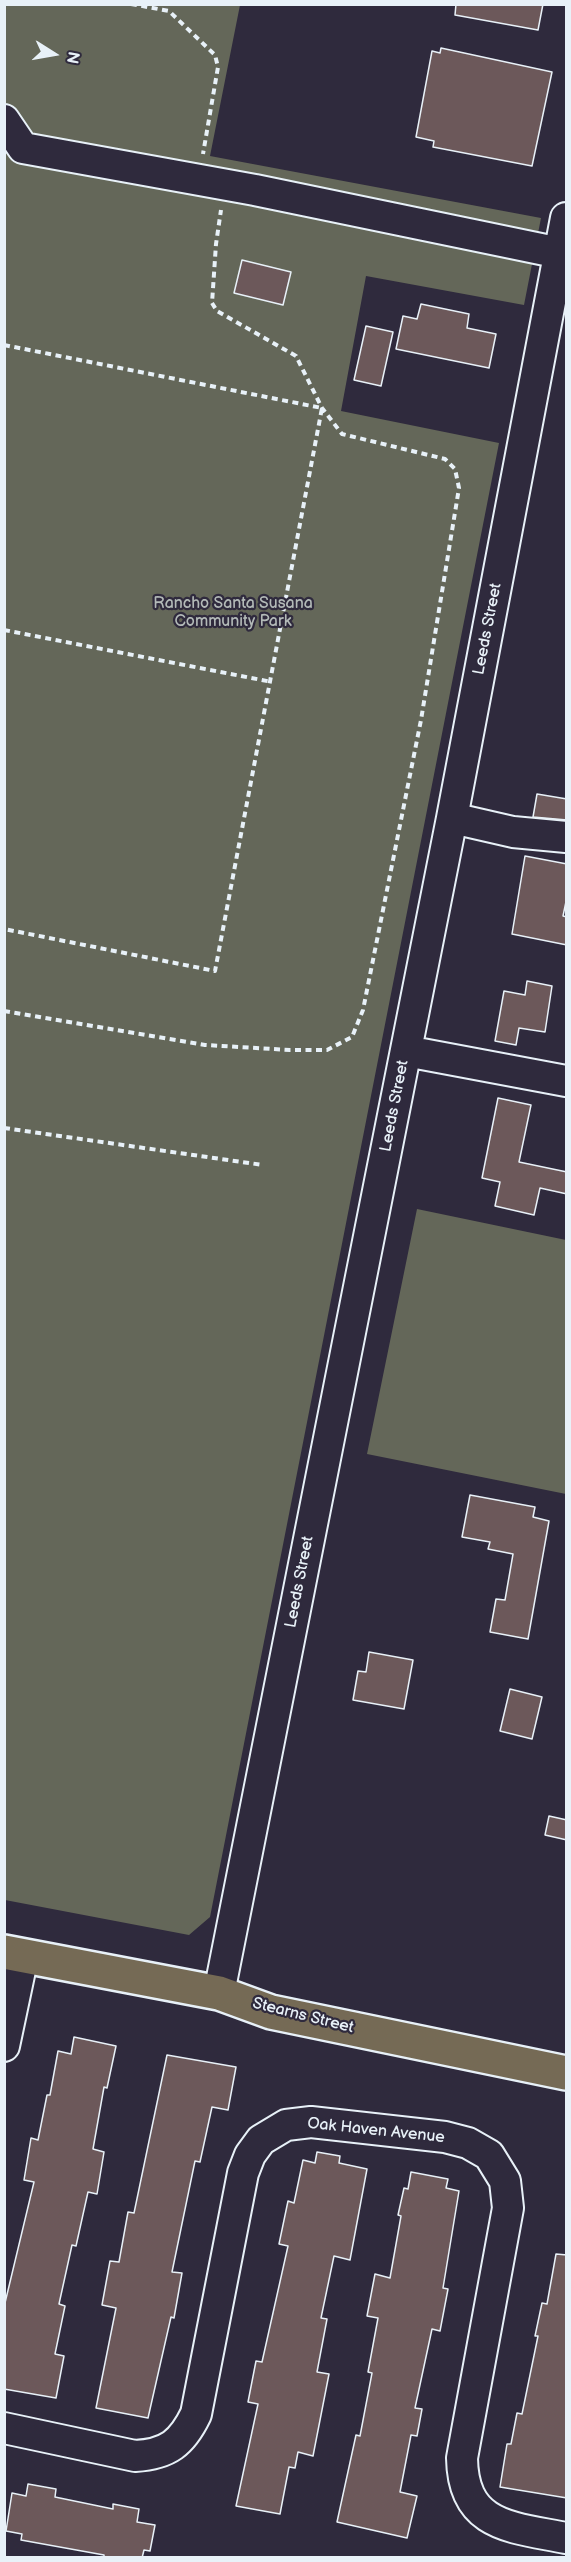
<!DOCTYPE html>
<html>
<head>
<meta charset="utf-8">
<style>
  body { margin:0 }
  #map { position:relative; width:571px; height:2562px; overflow:hidden; background:#2f2a3d; font-family:"Balsamiq Sans",sans-serif }
  canvas { display:block }
  .frame { position:absolute; inset:0; border:6px solid #e8f1f8; pointer-events:none }
  .north { position:absolute; left:24px; top:24px; width:60px; height:60px; -webkit-text-stroke:4px #2f2a3d; paint-order:stroke; rotate:101deg; font-size:16px; font-weight:700; line-height:24px; text-align:center; color:#e8f1f8 }
  .north::after { content:''; display:block; margin:auto; width:21px; height:27px; background:#e8f1f8; clip-path:polygon(50% 0,100% 100%,50% 72%,0 100%) }
</style>
</head>
<body>
<div id="map">
<canvas width="571" height="2562"></canvas>
<div class="frame"></div>
<div class="north">N</div>
</div>
<script>
const ctx = document.querySelector('canvas').getContext('2d');
ctx.lineJoin = 'round';
function paint(path, color) { ctx.fillStyle = color; ctx.fill(path, 'evenodd'); }
function strokePath(path, color, width, dash) { ctx.strokeStyle = color; ctx.lineWidth = width; ctx.lineCap = dash ? 'butt' : 'round'; ctx.setLineDash(dash || []); ctx.stroke(path); }
function write(font, color, halo, rows, align = 'center') {
  ctx.font = font + ' "Balsamiq Sans",sans-serif'; ctx.lineWidth = 4.5; ctx.setLineDash([]); ctx.textBaseline = 'middle'; ctx.strokeStyle = halo; ctx.fillStyle = color; for (const [text, x, y, turn = 0] of rows) {
    ctx.save(); ctx.translate(x, y); ctx.rotate((+turn || 0) * Math.PI / 180); ctx.textAlign = isNaN(turn) ? turn : align; if (halo) ctx.strokeText(text, 0, 0); ctx.fillText(text, 0, 0); ctx.restore();
  }
}
const green = new Path2D(`
  M 5,5 L 240,5 L 210,156 L 541,218 L 524,305 L 366,276 L 341,411 L 499,443 L 210,1917 L 189,1935 L 5,1900 Z
  M 417,1209 L 566,1240 L 566,1494 L 367,1454 Z`);
const building = new Path2D(`
  M 456,4 L 543,4 L 538,30 L 455,15 Z
  M 441,48 L 552,72 L 532,166 L 433,147 L 434,141 L 416,137 L 432,51 L 440,53 Z
  M 242,260 L 291,272 L 283,305 L 234,293 Z
  M 421,304 L 469,314 L 467,328 L 496,334 L 489,368 L 396,349 L 403,316 L 417,319 Z
  M 366,326 L 393,332 L 381,386 L 354,380 Z
  M 537,794 L 567,799 L 567,820 L 533,817 Z
  M 525,856 L 567,864 L 567,897 L 563,916 L 567,917 L 567,945 L 512,934 Z
  M 527,981 L 552,986 L 545,1032 L 519,1028 L 516,1045 L 495,1041 L 504,991 L 525,995 Z
  M 498,1098 L 531,1105 L 519,1162 L 567,1172 L 567,1194 L 540,1188 L 534,1215 L 495,1206 L 500,1182 L 482,1178 Z
  M 470,1495 L 535,1507 L 533,1517 L 549,1521 L 528,1639 L 490,1632 L 496,1599 L 505,1600 L 513,1554 L 488,1549 L 490,1542 L 462,1537 Z
  M 369,1652 L 413,1660 L 404,1709 L 353,1700 L 358,1671 L 366,1672 Z
  M 510,1689 L 542,1697 L 532,1739 L 500,1731 Z
  M 549,1816 L 567,1820 L 567,1840 L 545,1835 Z
  M 74,2037 L 116,2046 L 107,2088 L 104,2087 L 93,2149 L 104,2152 L 97,2194 L 88,2192 L 76,2246 L 72,2245 L 59,2304 L 65,2306 L 55,2354 L 64,2356 L 56,2398 L 4,2389 L 4,2307 L 34,2182 L 24,2180 L 31,2138 L 38,2140 L 47,2095 L 50,2095 L 58,2051 L 71,2054 Z
  M 167,2055 L 236,2067 L 228,2110 L 212,2107 L 200,2162 L 195,2161 L 172,2272 L 182,2273 L 174,2318 L 171,2317 L 148,2418 L 96,2408 L 116,2308 L 102,2305 L 110,2261 L 119,2262 L 128,2212 L 134,2213 Z
  M 317,2152 L 340,2156 L 339,2163 L 367,2169 L 350,2260 L 334,2256 L 321,2318 L 327,2319 L 317,2372 L 329,2374 L 313,2456 L 298,2452 L 295,2468 L 289,2467 L 280,2514 L 236,2506 L 258,2404 L 248,2402 L 256,2361 L 262,2362 L 288,2246 L 279,2244 L 288,2201 L 294,2203 L 303,2160 L 315,2163 Z
  M 411,2172 L 448,2179 L 446,2188 L 459,2191 L 443,2288 L 448,2289 L 440,2331 L 432,2329 L 415,2408 L 422,2409 L 417,2436 L 411,2435 L 400,2492 L 417,2496 L 407,2538 L 337,2522 L 356,2435 L 360,2436 L 372,2373 L 368,2372 L 378,2318 L 367,2316 L 375,2274 L 390,2278 L 401,2216 L 398,2215 L 404,2188 L 408,2189 Z
  M 556,2254 L 567,2255 L 567,2498 L 500,2487 L 507,2444 L 511,2444 L 517,2413 L 522,2414 L 538,2336 L 535,2336 L 542,2303 L 547,2304 Z
  M 28,2484 L 56,2489 L 55,2497 L 113,2509 L 113,2504 L 139,2509 L 137,2522 L 155,2525 L 150,2551 L 144,2550 L 142,2558 L 104,2558 L 104,2555 L 21,2540 L 22,2534 L 6,2531 L 12,2493 L 26,2496 Z`);
const path = new Path2D(`
  M 131,4 L 169,11 L 215,55 L 218,67 L 203,154
  M 4,345 L 322,408 L 215,971 L 4,929
  M 4,630 L 272,682
  M 4,1011 L 205,1045 L 290,1050 L 327,1050 L 352,1037 L 363,1010 L 421,720 L 459,488 L 455,469 L 445,459 L 342,434 L 322,408 L 296,356 L 217,311 L 212,303 L 216,244 L 221,210
  M 4,1128 L 263,1165`);
const minor = new Path2D(`
  M 4,120 L 23,148 L 255,190 L 560,253
  M 452,818 L 513,832 L 566,837
  M 406,1051 L 566,1081
  M 219,1993 L 452,818 L 566,218
  M 4,2046 L 23,1956
  M 4,2428 L 135,2456 C 168,2454 182,2443 196,2414 L 243,2173 L 250,2155 L 261,2140 L 286,2125 L 311,2122 L 445,2137 L 468,2143 L 489,2155 L 505,2181 L 508,2208 L 462,2458 C 463,2527 511,2527 566,2538`);
const major = new Path2D(`
  M 4,1952 L 219,1993 L 271,2012 L 566,2073`);
const parkNames = [
  ["Rancho Santa Susana",233,604],
  ["Community Park",233,622]
];
const streetNames = [
  ["Leeds Street",488,629,-79],
  ["Leeds Street",395,1106,-79],
  ["Leeds Street",300,1582,-79],
  ["Stearns Street",303,2016,14],
  ["Oak Haven Avenue",376,2131,6]
];
paint(green, '#646759');
paint(building, '#6c585a');
strokePath(building, '#e8f1f8', 1.5);
strokePath(minor, '#e8f1f8', 34);
strokePath(major, '#e8f1f8', 38);
strokePath(path, '#e8f1f8', 4, [6, 4.5]);
strokePath(minor, '#2f2a3d', 30);
strokePath(major, '#756a55', 33);
write('16px', '#b3bab8', '#2f2a3d', parkNames);
write('16px', '#e8f1f8', '#2f2a3d', streetNames);
</script>
</body>
</html>
